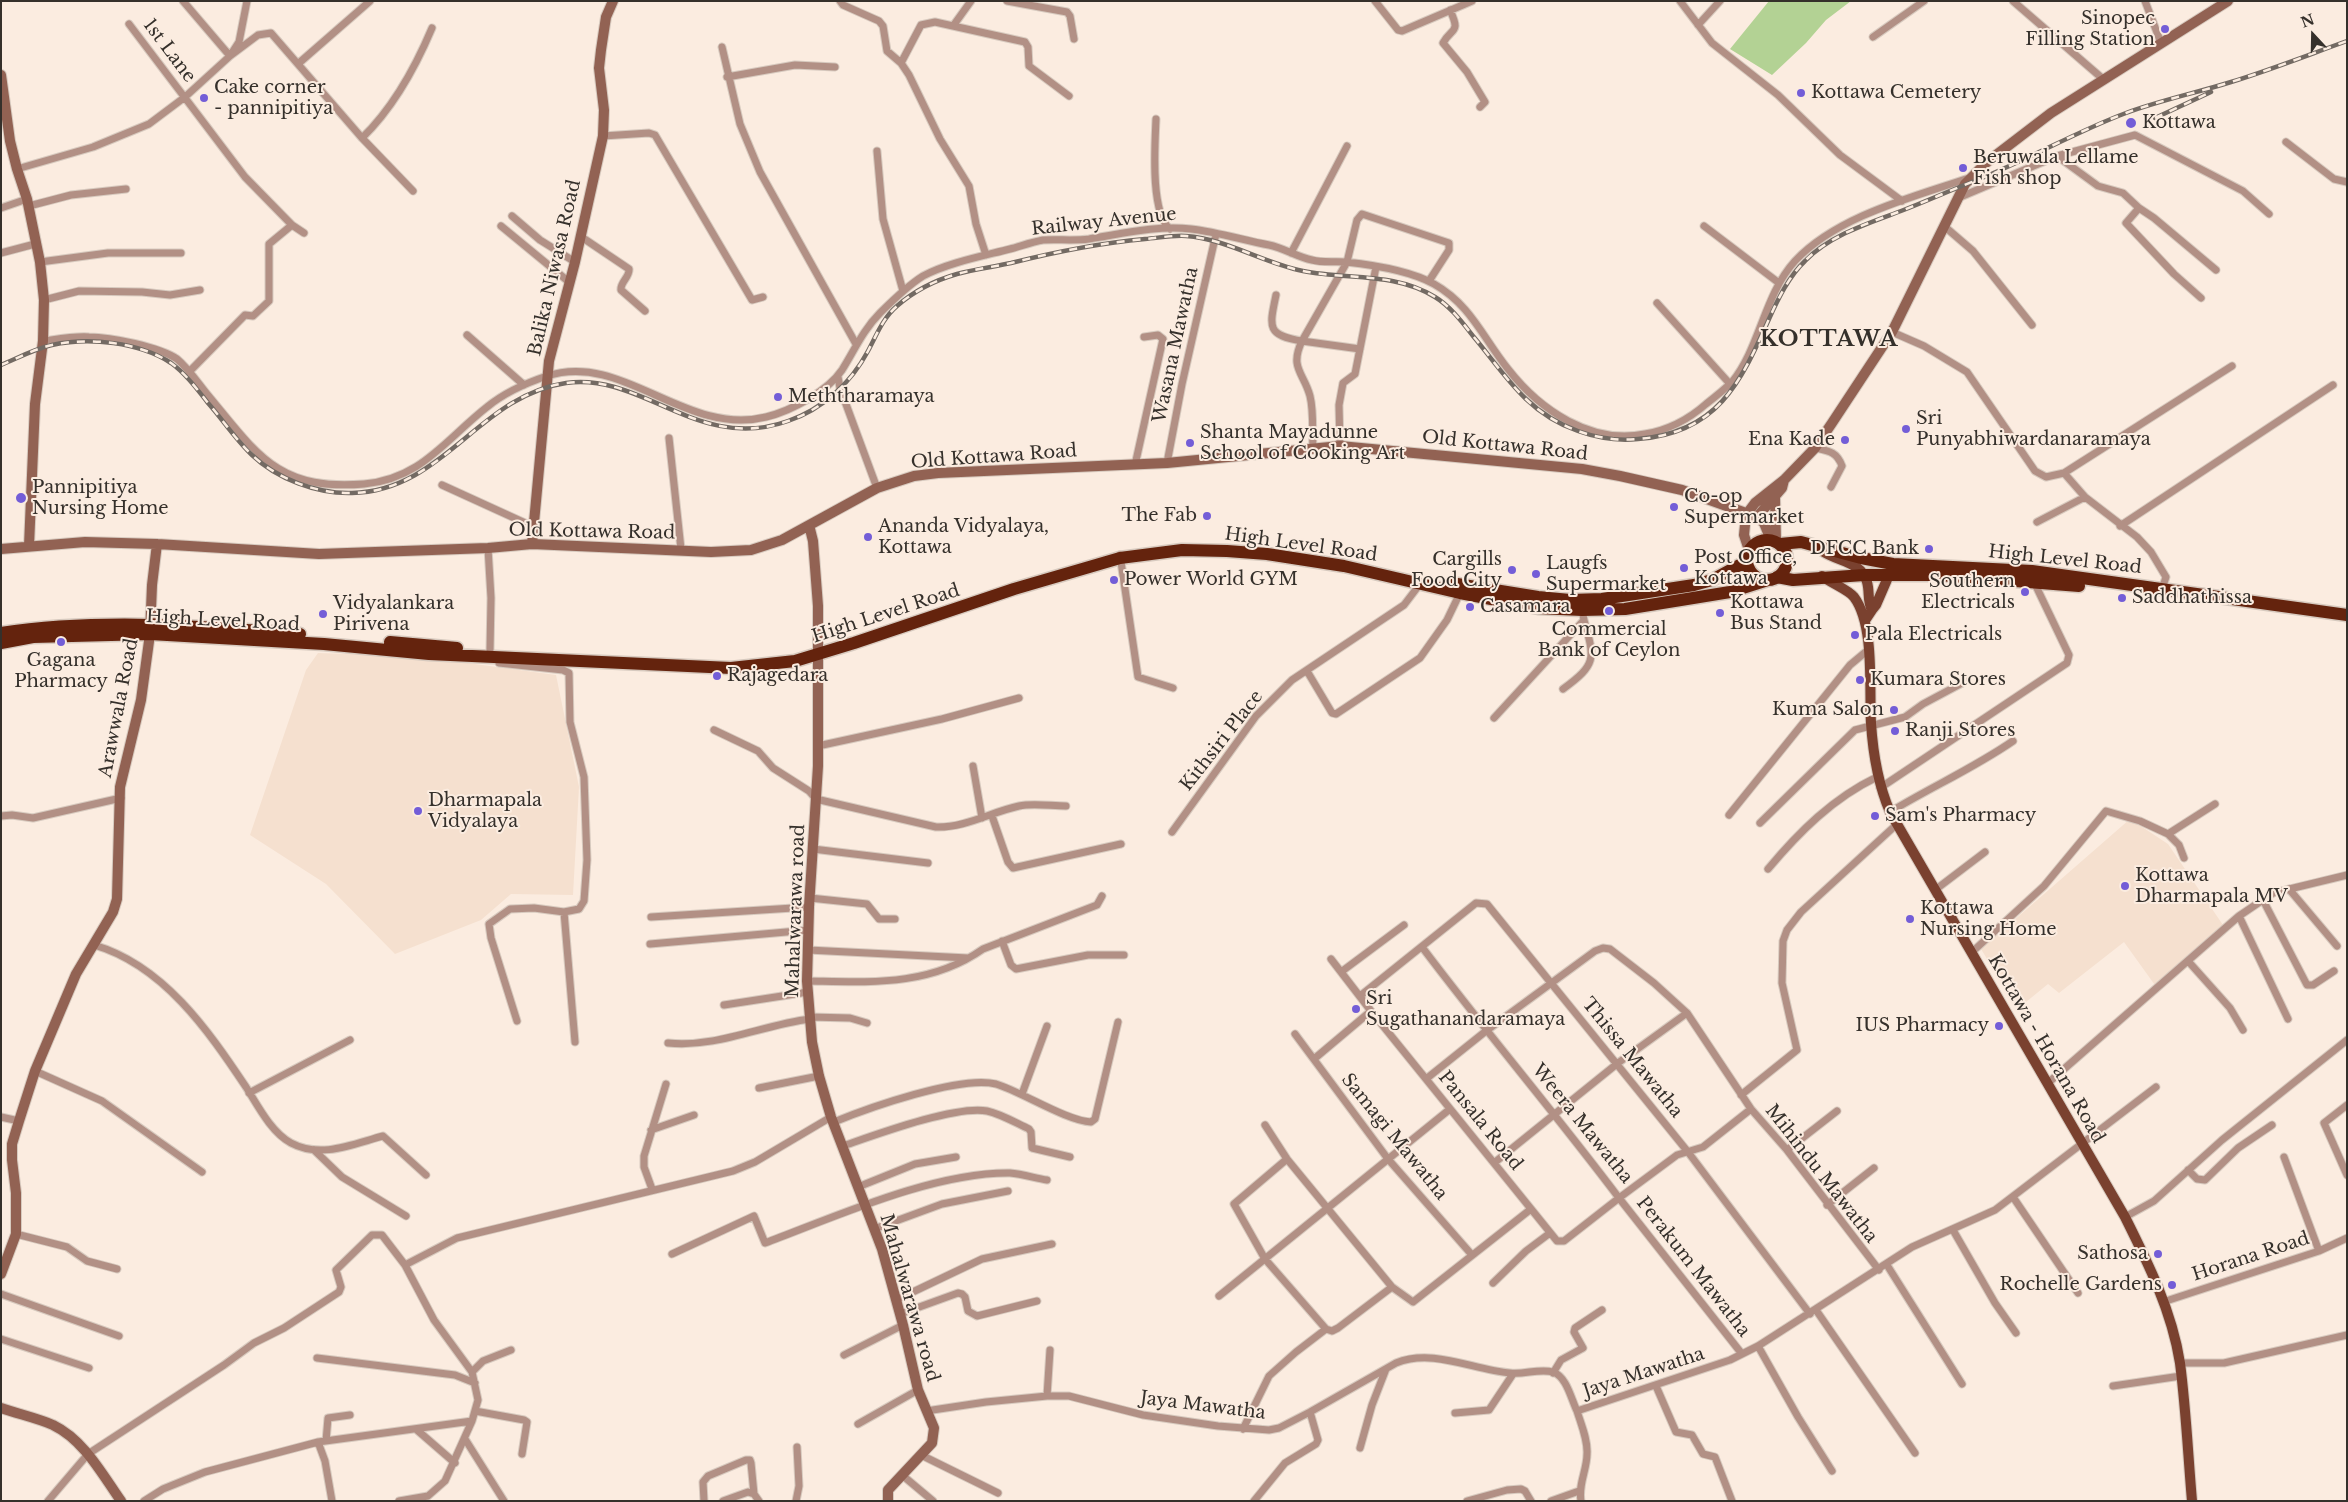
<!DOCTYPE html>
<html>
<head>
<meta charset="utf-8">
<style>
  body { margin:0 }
  #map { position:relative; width:2348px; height:1502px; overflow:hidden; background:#fbece0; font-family:"Libre Baskerville",serif }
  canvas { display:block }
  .frame { position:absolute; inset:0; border:2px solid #35302b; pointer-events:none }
  .north { position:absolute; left:2288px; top:10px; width:50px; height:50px; -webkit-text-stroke:4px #fbece0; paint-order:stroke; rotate:339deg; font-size:14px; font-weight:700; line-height:20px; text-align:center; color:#35302b }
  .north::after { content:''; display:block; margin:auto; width:18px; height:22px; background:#35302b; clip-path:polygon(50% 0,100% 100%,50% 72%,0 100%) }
</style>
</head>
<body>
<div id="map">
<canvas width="2348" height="1502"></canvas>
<div class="frame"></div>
<div class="north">N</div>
</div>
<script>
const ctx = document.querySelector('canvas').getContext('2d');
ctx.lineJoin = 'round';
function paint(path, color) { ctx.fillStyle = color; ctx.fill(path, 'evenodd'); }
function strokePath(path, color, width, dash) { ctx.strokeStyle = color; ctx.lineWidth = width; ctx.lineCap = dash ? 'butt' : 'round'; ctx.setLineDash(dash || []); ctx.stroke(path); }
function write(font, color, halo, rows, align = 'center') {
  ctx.font = font + ' "Libre Baskerville",serif'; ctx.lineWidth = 4; ctx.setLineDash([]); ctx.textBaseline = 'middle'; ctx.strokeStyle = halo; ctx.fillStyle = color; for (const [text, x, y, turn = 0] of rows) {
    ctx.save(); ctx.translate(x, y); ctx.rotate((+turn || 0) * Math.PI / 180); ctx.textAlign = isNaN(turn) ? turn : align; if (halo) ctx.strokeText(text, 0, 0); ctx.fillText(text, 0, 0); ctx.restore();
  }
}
const built = new Path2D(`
  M 318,653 L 416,656 L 556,675 L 579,787 L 573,895 L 511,894 L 481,920 L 395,954 L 326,884 L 250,835 L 306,670 Z
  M 2130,819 L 2168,844 L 2225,928 L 2157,988 L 2124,942 L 2059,993 L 2048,984 L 2026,1002 L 2012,989 L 2006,990 L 1981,949 Z`);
const green = new Path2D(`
  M 1769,1 L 1851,1 L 1826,20 L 1806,43 L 1772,75 L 1730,49 Z`);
const street = new Path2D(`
  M 183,1 L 230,56 L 258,35 L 271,33 L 362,138 L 413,191
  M 840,1 L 843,5 L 879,21 L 883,26 L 887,51 L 901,63 L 909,75 L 940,139 L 969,186 L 976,224 L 986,255
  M 1007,1 L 1067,12 L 1070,16 L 1074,39
  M 1375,1 L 1398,30 L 1402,31 L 1472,1
  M 1680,1 L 1712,43 L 1778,95 L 1840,155 L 1902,201
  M 2013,1 L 2103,79
  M 2145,1 L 2161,43
  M 1450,10 C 1461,34 1452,27 1443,43 L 1467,72 L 1485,102 L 1480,107
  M 129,24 L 245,177 L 292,225 L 304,233
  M 1698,25 L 1720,1
  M 953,26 L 1025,42 L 1028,47 L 1029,66 L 1069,96
  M 1873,37 L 1924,1
  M 722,47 L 740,124 L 760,172 L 856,344
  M 299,63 L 370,1
  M 901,63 L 921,25 L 935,22 L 953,26 L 971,1
  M 727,77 L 795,65 L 835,67
  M 1156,119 C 1155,144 1150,213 1170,229
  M 603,136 L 649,133 L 655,135 L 752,300 L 763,297
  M 362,138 C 392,109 416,66 432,28
  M 2286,142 L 2334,179 L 2347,182
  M 877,151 L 883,219 L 903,291
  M 2057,156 L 2135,135 L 2243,191 L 2269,214
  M 17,169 L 93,147 L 149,124 L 185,97 L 230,56 L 239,42 L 247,1
  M 1958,198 L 2057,156 L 2098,186 L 2123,193 L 2139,208 L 2126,223 L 2174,274 L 2201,298
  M 29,206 L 71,195 L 126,189
  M 1,208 L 27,199
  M 2139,208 L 2154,218 L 2216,270
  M 512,216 L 540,240 L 575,262
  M 501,226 L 569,282
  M 1704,226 L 1779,283
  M 1944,226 L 1973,251 L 2032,325
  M 580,236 L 629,269 C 630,277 620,282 621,290 L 645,311
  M 1,253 L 35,244
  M 1291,253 L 1347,146
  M 40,262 L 108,253 L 181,253
  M 1276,295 C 1269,328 1267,335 1302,341 L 1347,262 L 1357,220 L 1362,214 L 1449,243 L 1449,250 L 1429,281
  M 44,300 L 79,291 L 142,292 L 170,295 L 200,290
  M 1657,303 L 1730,384
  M 1892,332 L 1924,346 L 1967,372 L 2035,471 L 2046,477 L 2064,473
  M 467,335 L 524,385
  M 43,341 C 58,339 74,336 89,337 C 111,337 159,347 177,359 C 188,368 198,383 207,394 C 257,454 277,491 364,484 C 421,479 445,440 487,407 C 504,393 526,383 547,376 C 623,351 685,437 766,417 C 791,411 828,391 842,370 C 854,351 863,330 880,313 C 893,300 907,286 923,276 C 947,263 983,256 1010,249 C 1021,246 1032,242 1043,240 C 1058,239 1073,241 1089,239 C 1121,234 1157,225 1191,229 C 1217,232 1243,240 1269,245 C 1284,248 1297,257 1312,260 C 1323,263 1335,261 1346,262 C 1374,265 1409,270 1434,284 C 1471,305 1483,338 1508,369 C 1540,410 1591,445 1645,434 C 1668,430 1689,419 1706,404 C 1715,397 1724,390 1732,382 C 1760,348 1764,295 1795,261 C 1837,216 1913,197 1969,178
  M 189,372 L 245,315 L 253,316 L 269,301 L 269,244 L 292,225
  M 838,377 L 840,388 L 877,488
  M 669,438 L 681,549
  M 1340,446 L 1339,405 L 1343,383 L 1355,374 L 1376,267
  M 1313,448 C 1312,431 1314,412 1310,396 C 1304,373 1289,368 1302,341 L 1360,349
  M 1815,448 C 1829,451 1837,452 1842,466 L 1831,487
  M 1167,463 L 1182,384 L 1216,234
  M 1135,465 L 1163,339 L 1158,335 L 1144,337
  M 442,485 L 534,527
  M 2037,522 L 2085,497
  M 2120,526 L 2333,385
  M 488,548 L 491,598 L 490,650
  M 1120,555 L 1138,677 L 1173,688
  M 2162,589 L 2166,577 L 2151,552 L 2137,537 L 2085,497 L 2064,473 L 2232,366
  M 499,663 L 563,670 L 569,673 L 570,722 L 584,777 L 587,860 L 584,901 L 579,909 L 564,912 L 534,908 L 510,909 L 489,924 L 491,938 L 517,1021
  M 1307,671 L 1332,713 L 1336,714 L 1420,658 L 1447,620 L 1460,593
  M 1563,689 C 1597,664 1595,659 1584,620
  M 1494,718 L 1584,620 L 1582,610
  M 714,730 L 758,751 L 773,768 L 809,791 L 816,799 L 936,827 C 965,828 991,812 1019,806 C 1033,803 1051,806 1066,806
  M 818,746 L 942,719 L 1019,698
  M 973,766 L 982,818
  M 1880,788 L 2067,663 L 2069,655 L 2034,582
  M 1890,812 C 1931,787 1974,768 2013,741
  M 1729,815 L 1850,665 L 1868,650
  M 1,816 L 12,815 L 33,818 L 121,798
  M 992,816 L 1008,862 L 1013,868 L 1121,844
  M 1760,823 L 1855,730 L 1905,717 L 1923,704 L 1966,681
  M 1172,832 L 1256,716 L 1292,680 L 1404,605 L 1420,584
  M 2168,834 L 2179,845 L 2184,858
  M 813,849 L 928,863
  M 1768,869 C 1799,832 1833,798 1877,777
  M 2289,889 L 2337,946
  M 1935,890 L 1985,852
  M 810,898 L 867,904 L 879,919 L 895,919
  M 2263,900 L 2307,985 L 2313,985 L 2334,971
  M 564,912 L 575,1042
  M 2239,916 L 2288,1019
  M 651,917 L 809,907
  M 1002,941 L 1011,965 L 1016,969 L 1088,955 L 1124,955
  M 650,944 L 809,930
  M 94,945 C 163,965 208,1030 246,1087 C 258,1106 271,1132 291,1143 C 321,1159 353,1144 383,1136 L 426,1175
  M 1422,947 C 1486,1032 1555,1113 1619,1198 L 1677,1155 L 1703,1147 L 1751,1109
  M 808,950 L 968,958
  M 1971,953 L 2044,886 L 2106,811 L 2140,821 L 2168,834 L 2215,804
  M 1331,959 L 1371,1011 L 1557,1241 L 1564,1241 L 1619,1198 L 1742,1354
  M 2188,961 L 2230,1008 L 2243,1030
  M 1341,972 L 1404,925
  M 807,981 C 869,982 929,987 983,949 L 1097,905 L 1102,896
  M 1360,996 L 1476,903 L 1487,904 L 1688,1152 L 1810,1314
  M 724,1005 L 808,992
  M 810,1017 L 850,1018 L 867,1023
  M 1295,1034 L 1388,1159 L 1472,1255
  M 668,1043 C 717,1048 762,1025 810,1019
  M 1314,1059 L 1371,1011
  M 35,1071 L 102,1101 L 202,1172
  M 1426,1079 L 1486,1031 L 1595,951 L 1603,948 L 1610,949 L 1654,983 L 1687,1013 L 1751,1109 L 1787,1150 L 1879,1270
  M 2048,1083 L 2239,916 L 2273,893 L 2347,875
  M 759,1088 L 819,1076
  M 249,1093 L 350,1040
  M 1022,1094 L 1047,1026
  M 1741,1095 L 1797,1050 L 1782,983 L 1783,941 L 1787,930 L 1801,912 L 1896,825
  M 2347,1105 L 2324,1123 L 2347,1175
  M 1,1117 L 19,1121
  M 834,1122 C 868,1108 961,1075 996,1084 C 1022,1092 1067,1121 1091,1122 L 1095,1119 L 1118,1022
  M 1265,1125 L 1287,1159 L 1392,1287 L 1413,1302 L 1531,1209
  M 651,1130 L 694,1115
  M 843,1146 C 875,1135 956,1105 987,1111 C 1001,1114 1016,1123 1029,1129 L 1031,1132 L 1032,1148 L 1070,1157
  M 314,1150 L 342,1177 L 406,1216
  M 1787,1150 L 1837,1111
  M 2284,1157 L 2319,1251
  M 1287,1159 L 1234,1204 L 1265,1259 L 1326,1329 L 1332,1331 L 1338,1328 L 1392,1287
  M 1494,1163 L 1618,1063 L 1687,1013
  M 2188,1170 L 2197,1179 L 2205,1180 L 2238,1148 L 2272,1125
  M 858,1187 L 915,1164 L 956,1157
  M 652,1189 L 644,1167 L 644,1156 L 666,1084
  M 2013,1197 L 2078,1293
  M 1827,1205 L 1874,1168
  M 2125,1217 L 2154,1201 L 2222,1140 L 2347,1040
  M 874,1229 L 942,1204 L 1008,1191
  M 1953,1230 L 1995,1303 L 2016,1333
  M 16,1234 L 67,1247 L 87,1261 L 117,1269
  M 672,1254 L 754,1216 L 765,1243 C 837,1216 934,1172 1010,1173 C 1022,1174 1035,1178 1047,1180
  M 1887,1265 L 1962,1384
  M 1493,1283 L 1526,1251 L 1550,1233
  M 1,1294 L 119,1336
  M 1219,1296 L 1450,1109
  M 896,1300 L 982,1259 L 1052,1244
  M 2163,1302 L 2319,1251 L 2347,1238
  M 1816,1310 L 1915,1453
  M 900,1314 L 958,1293 L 962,1294 L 965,1297 L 968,1311 L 977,1316 L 1037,1301
  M 1,1339 L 89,1368
  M 1758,1346 L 1798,1417 L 1832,1471
  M 844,1355 L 903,1325
  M 317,1358 L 455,1375 L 475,1383
  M 2180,1363 L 2224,1363 L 2347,1335
  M 472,1372 L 483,1361 L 511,1350
  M 1553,1373 L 1561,1360 L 1583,1348 L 1574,1332 L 1575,1328 L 1602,1310
  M 1656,1386 L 1676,1432 L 1692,1435 L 1703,1454 L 1715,1457 L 1732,1501
  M 2113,1386 L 2181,1376
  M 1047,1396 L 1050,1350
  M 475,1411 L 524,1420 L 527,1422 L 522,1454
  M 926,1411 L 986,1402 L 1047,1396 L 1069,1396 L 1143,1415 L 1218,1426 L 1269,1430 L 1279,1428 L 1310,1412 L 1396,1363 C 1433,1348 1473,1370 1510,1373 C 1524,1375 1539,1368 1553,1372 C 1567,1377 1571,1399 1577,1411 L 1730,1360 L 1758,1346 L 1912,1247 L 1995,1210 L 2156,1087
  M 1577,1411 C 1581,1424 1588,1440 1587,1454 C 1587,1470 1578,1484 1581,1501
  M 1455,1413 L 1489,1410 L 1513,1374
  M 858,1424 L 918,1390
  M 1243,1429 L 1269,1376 L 1296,1352 L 1326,1329
  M 417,1430 L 455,1463
  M 465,1439 L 504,1501
  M 326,1441 L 328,1418 L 350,1415
  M 318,1442 L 325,1461 L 332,1501
  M 1360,1448 L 1372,1405 L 1386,1369
  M 921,1455 L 998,1493
  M 902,1475 L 933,1501
  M 48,1501 L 88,1454 L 224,1365 L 254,1343 L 284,1328 L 339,1292 L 341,1287 L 336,1270 L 372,1235 L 382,1235 L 405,1265 L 457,1238 L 733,1171 L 755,1162 L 831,1117
  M 144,1501 L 163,1489 L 205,1472 L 318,1442 L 472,1421 L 478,1400 L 472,1372 L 434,1320 L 405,1265
  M 399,1501 L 428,1496 L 445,1481 L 472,1421
  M 704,1501 L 703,1482 L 708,1476 L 746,1460 L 750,1460 L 751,1463 L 754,1494
  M 723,1501 L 748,1492 L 754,1494 L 759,1501
  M 796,1501 L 799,1486 L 797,1447
  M 1254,1501 L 1285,1463 L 1316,1444 L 1318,1440 L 1310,1412
  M 1467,1501 L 1507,1490 L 1521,1489 L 1525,1491 L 1531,1501
  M 1551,1501 L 1579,1491`);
const secondary = new Path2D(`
  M 1,75 L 10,141 L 17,169 L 27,199 L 40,262 L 44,300 L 43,341 L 35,404 L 29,546
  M 1775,497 L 1776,541
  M 1757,517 L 1782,488 L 1784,480
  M 809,525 L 813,541 L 818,606 L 818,766 L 809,907 L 807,981 L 812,1042 L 819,1076 L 831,1117 L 882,1249 L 903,1325 L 918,1390 L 934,1428 L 932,1443 L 888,1490 L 888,1501
  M 532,544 L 549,361 L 575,262 L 603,136 L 604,110 L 599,68 L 601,50 L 606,17 L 613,1
  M 1,549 L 85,542 L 157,544 L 319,554 L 488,548 L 532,544 L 711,552 L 751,550 L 782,540 L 877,488 L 914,476 L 938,473 L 1167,463 L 1340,446 L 1582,469 L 1620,476 L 1682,490 L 1757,517 L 1764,523 L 1771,540
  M 1749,550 L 1744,535 L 1746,515 L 1755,503 L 1784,480 L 1815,448 L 1832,423 L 1892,332 L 1965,184 L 1987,162 L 2051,113 L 2228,1
  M 1,1274 L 16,1234 L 16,1193 L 12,1160 L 12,1144 L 19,1121 L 35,1071 L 76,974 L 113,912 L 117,899 L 120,787 L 141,700 L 150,634 L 152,585 L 157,544
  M 1,1408 C 18,1414 37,1418 53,1425 C 84,1440 102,1474 121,1501`);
const primary = new Path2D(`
  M 1822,551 C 1838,562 1861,561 1867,582 C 1870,592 1867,601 1872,610 L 1866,619
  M 1822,576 C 1831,583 1849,590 1854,597 C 1875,625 1869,688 1871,723 C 1873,754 1878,784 1890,812 L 2125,1217 C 2148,1263 2172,1311 2180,1363 C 2186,1409 2188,1455 2192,1501
  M 1872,610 L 1876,605 L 1889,575`);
const highway = new Path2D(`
  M1747 560a20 20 0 1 1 40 0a20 20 0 1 1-40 0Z
  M 1780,544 L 1801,542 L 1861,558 L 1893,564 L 2032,571 L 2347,615
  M 1777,577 L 1793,580 L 1864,575 L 1939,575 L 2079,586
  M 1451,583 L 1538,597 L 1570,600 L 1602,599 L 1694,585 L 1712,580 L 1747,561
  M 1,633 C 100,618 201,626 300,634
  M 390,642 L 457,648
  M 1,643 L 33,637 L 150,634 L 324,644 L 429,654 L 731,668 L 795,661 L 854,643 L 1014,589 L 1120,558 L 1182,550 L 1227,551 L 1267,554 L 1344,566 L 1460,593 L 1538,608 L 1582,610 L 1625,609 L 1687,599 L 1730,592 L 1768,580`);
const rail = new Path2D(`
  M 2155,118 L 2211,92
  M 1,365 C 18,358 34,349 52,345 C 89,337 139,342 171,363 C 185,373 197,389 208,403 C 223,420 236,440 252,455 C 277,479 317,494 352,493 C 444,491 478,396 566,383 C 643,372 698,453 788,421 C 823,409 851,383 868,351 C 877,334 883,318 897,306 C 914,291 936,280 957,274 C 975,269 993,267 1011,263 C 1055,252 1100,243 1145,239 C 1158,238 1173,235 1186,236 C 1227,239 1263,263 1303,271 C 1348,280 1395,272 1435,297 C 1450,306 1462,322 1473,336 C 1490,356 1506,380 1526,399 C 1555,427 1598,443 1638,439 C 1717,433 1740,384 1769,319 C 1778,299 1789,276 1805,261 C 1830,235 1869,223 1901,211 C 1927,201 1951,190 1977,180 C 2028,160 2075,132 2126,113 C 2161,100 2196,93 2231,82 C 2270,70 2308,55 2347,41`);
const markers = [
  [2165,29,5,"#735dd7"],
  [1801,93,5,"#735dd7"],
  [204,98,5,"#735dd7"],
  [2131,123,6,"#735dd7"],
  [1963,168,5,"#735dd7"],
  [778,397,5,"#735dd7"],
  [1906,429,5,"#735dd7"],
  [1845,440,5,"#735dd7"],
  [1190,443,5,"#735dd7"],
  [21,498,6,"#735dd7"],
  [1674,507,5,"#735dd7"],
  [1207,516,5,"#735dd7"],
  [868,537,5,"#735dd7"],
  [1929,549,5,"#735dd7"],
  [1684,568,5,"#735dd7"],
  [1512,570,5,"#735dd7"],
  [1536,574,5,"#735dd7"],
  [1114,580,5,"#735dd7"],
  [2025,592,5,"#735dd7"],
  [2122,598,5,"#735dd7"],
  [1470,607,5,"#735dd7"],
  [1609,611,5,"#735dd7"],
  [1720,613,5,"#735dd7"],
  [323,614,5,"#735dd7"],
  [1855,635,5,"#735dd7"],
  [61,642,5,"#735dd7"],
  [717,676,5,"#735dd7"],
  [1860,680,5,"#735dd7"],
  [1894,710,5,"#735dd7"],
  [1895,731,5,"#735dd7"],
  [418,811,5,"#735dd7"],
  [1875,816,5,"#735dd7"],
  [2125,886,5,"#735dd7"],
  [1910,919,5,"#735dd7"],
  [1356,1009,5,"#735dd7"],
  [1999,1026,5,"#735dd7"],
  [2158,1254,5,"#735dd7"],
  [2172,1285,5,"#735dd7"]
];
const poiNames = [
  ["Sinopec",2155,19,"right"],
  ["Filling Station",2155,40,"right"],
  ["Cake corner",214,88],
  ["- pannipitiya",214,109],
  ["Kottawa Cemetery",1811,93],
  ["Kottawa",2142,123],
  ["Beruwala Lellame",1973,158],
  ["Fish shop",1973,179],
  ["Meththaramaya",788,397],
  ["Sri",1916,419],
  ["Punyabhiwardanaramaya",1916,440],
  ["Shanta Mayadunne",1200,433],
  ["School of Cooking Art",1200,454],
  ["Ena Kade",1835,440,"right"],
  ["Pannipitiya",32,488],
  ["Nursing Home",32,509],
  ["Co-op",1684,497],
  ["Supermarket",1684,518],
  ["The Fab",1197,516,"right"],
  ["Ananda Vidyalaya,",878,527],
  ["Kottawa",878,548],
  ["DFCC Bank",1919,549,"right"],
  ["Post Office,",1694,558],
  ["Kottawa",1694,579],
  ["Cargills",1502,560,"right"],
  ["Food City",1502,581,"right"],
  ["Laugfs",1546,564],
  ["Supermarket",1546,585],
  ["Power World GYM",1124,580],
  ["Southern",2015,582,"right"],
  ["Electricals",2015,603,"right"],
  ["Saddhathissa",2132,598],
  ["Kottawa",1730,603],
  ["Bus Stand",1730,624],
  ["Vidyalankara",333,604],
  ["Pirivena",333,625],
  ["Casamara",1480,607],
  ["Commercial",1609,630,"center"],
  ["Bank of Ceylon",1609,651,"center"],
  ["Pala Electricals",1865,635],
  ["Gagana",61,661,"center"],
  ["Pharmacy",61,682,"center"],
  ["Rajagedara",727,676],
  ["Kumara Stores",1870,680],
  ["Kuma Salon",1884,710,"right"],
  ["Ranji Stores",1905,731],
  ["Dharmapala",428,801],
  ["Vidyalaya",428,822],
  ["Sam's Pharmacy",1885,816],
  ["Kottawa",2135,876],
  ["Dharmapala MV",2135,897],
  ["Kottawa",1920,909],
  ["Nursing Home",1920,930],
  ["Sri",1366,999],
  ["Sugathanandaramaya",1366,1020],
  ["IUS Pharmacy",1989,1026,"right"],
  ["Sathosa",2148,1254,"right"],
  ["Rochelle Gardens",2162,1285,"right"]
];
const streetNames = [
  ["1st Lane",169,51,53],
  ["Railway Avenue",1104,222,-6],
  ["Balika Niwasa Road",555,268,-77],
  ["Wasana Mawatha",1176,345,-78],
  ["Old Kottawa Road",1505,446,6],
  ["Old Kottawa Road",994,457,-4],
  ["Old Kottawa Road",592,532,1],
  ["High Level Road",1301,545,8],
  ["High Level Road",2065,560,6],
  ["High Level Road",886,614,-18],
  ["High Level Road",223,621,3],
  ["Arawwala Road",119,708,-79],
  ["Kithsiri Place",1222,741,-52],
  ["Mahalwarawa road",796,911,-88],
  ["Kottawa - Horana Road",2046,1049,60],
  ["Thissa Mawatha",1632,1058,51],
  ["Pansala Road",1480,1121,51],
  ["Weera Mawatha",1582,1124,51],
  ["Samagi Mawatha",1394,1137,51],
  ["Mihindu Mawatha",1821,1174,52],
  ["Horana Road",2251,1257,-18],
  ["Perakum Mawatha",1693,1267,52],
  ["Mahalwarawa road",909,1298,74],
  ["Jaya Mawatha",1644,1373,-18],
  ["Jaya Mawatha",1203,1406,7]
];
const districtNames = [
  ["KOTTAWA",1829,340]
];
paint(built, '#f5e0cf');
paint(green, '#b3d294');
strokePath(street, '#d7cabf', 9);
strokePath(secondary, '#d7cabf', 12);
strokePath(primary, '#d7cabf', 12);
strokePath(highway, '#d7cabf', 15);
strokePath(street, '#b29085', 7);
strokePath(secondary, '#926253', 10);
strokePath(primary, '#7a412f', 10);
strokePath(highway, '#64230d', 12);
strokePath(rail, '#736a63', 4.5);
strokePath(rail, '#fbece0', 2.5, [8]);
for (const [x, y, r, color] of markers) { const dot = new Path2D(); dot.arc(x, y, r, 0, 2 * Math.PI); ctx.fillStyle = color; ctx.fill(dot); strokePath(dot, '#fbece0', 2); }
write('18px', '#35302b', '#fbece0', poiNames, 'left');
write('18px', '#35302b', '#fbece0', streetNames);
ctx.letterSpacing = '1px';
write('bold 22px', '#35302b', '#fbece0', districtNames);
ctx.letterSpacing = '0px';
</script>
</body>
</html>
